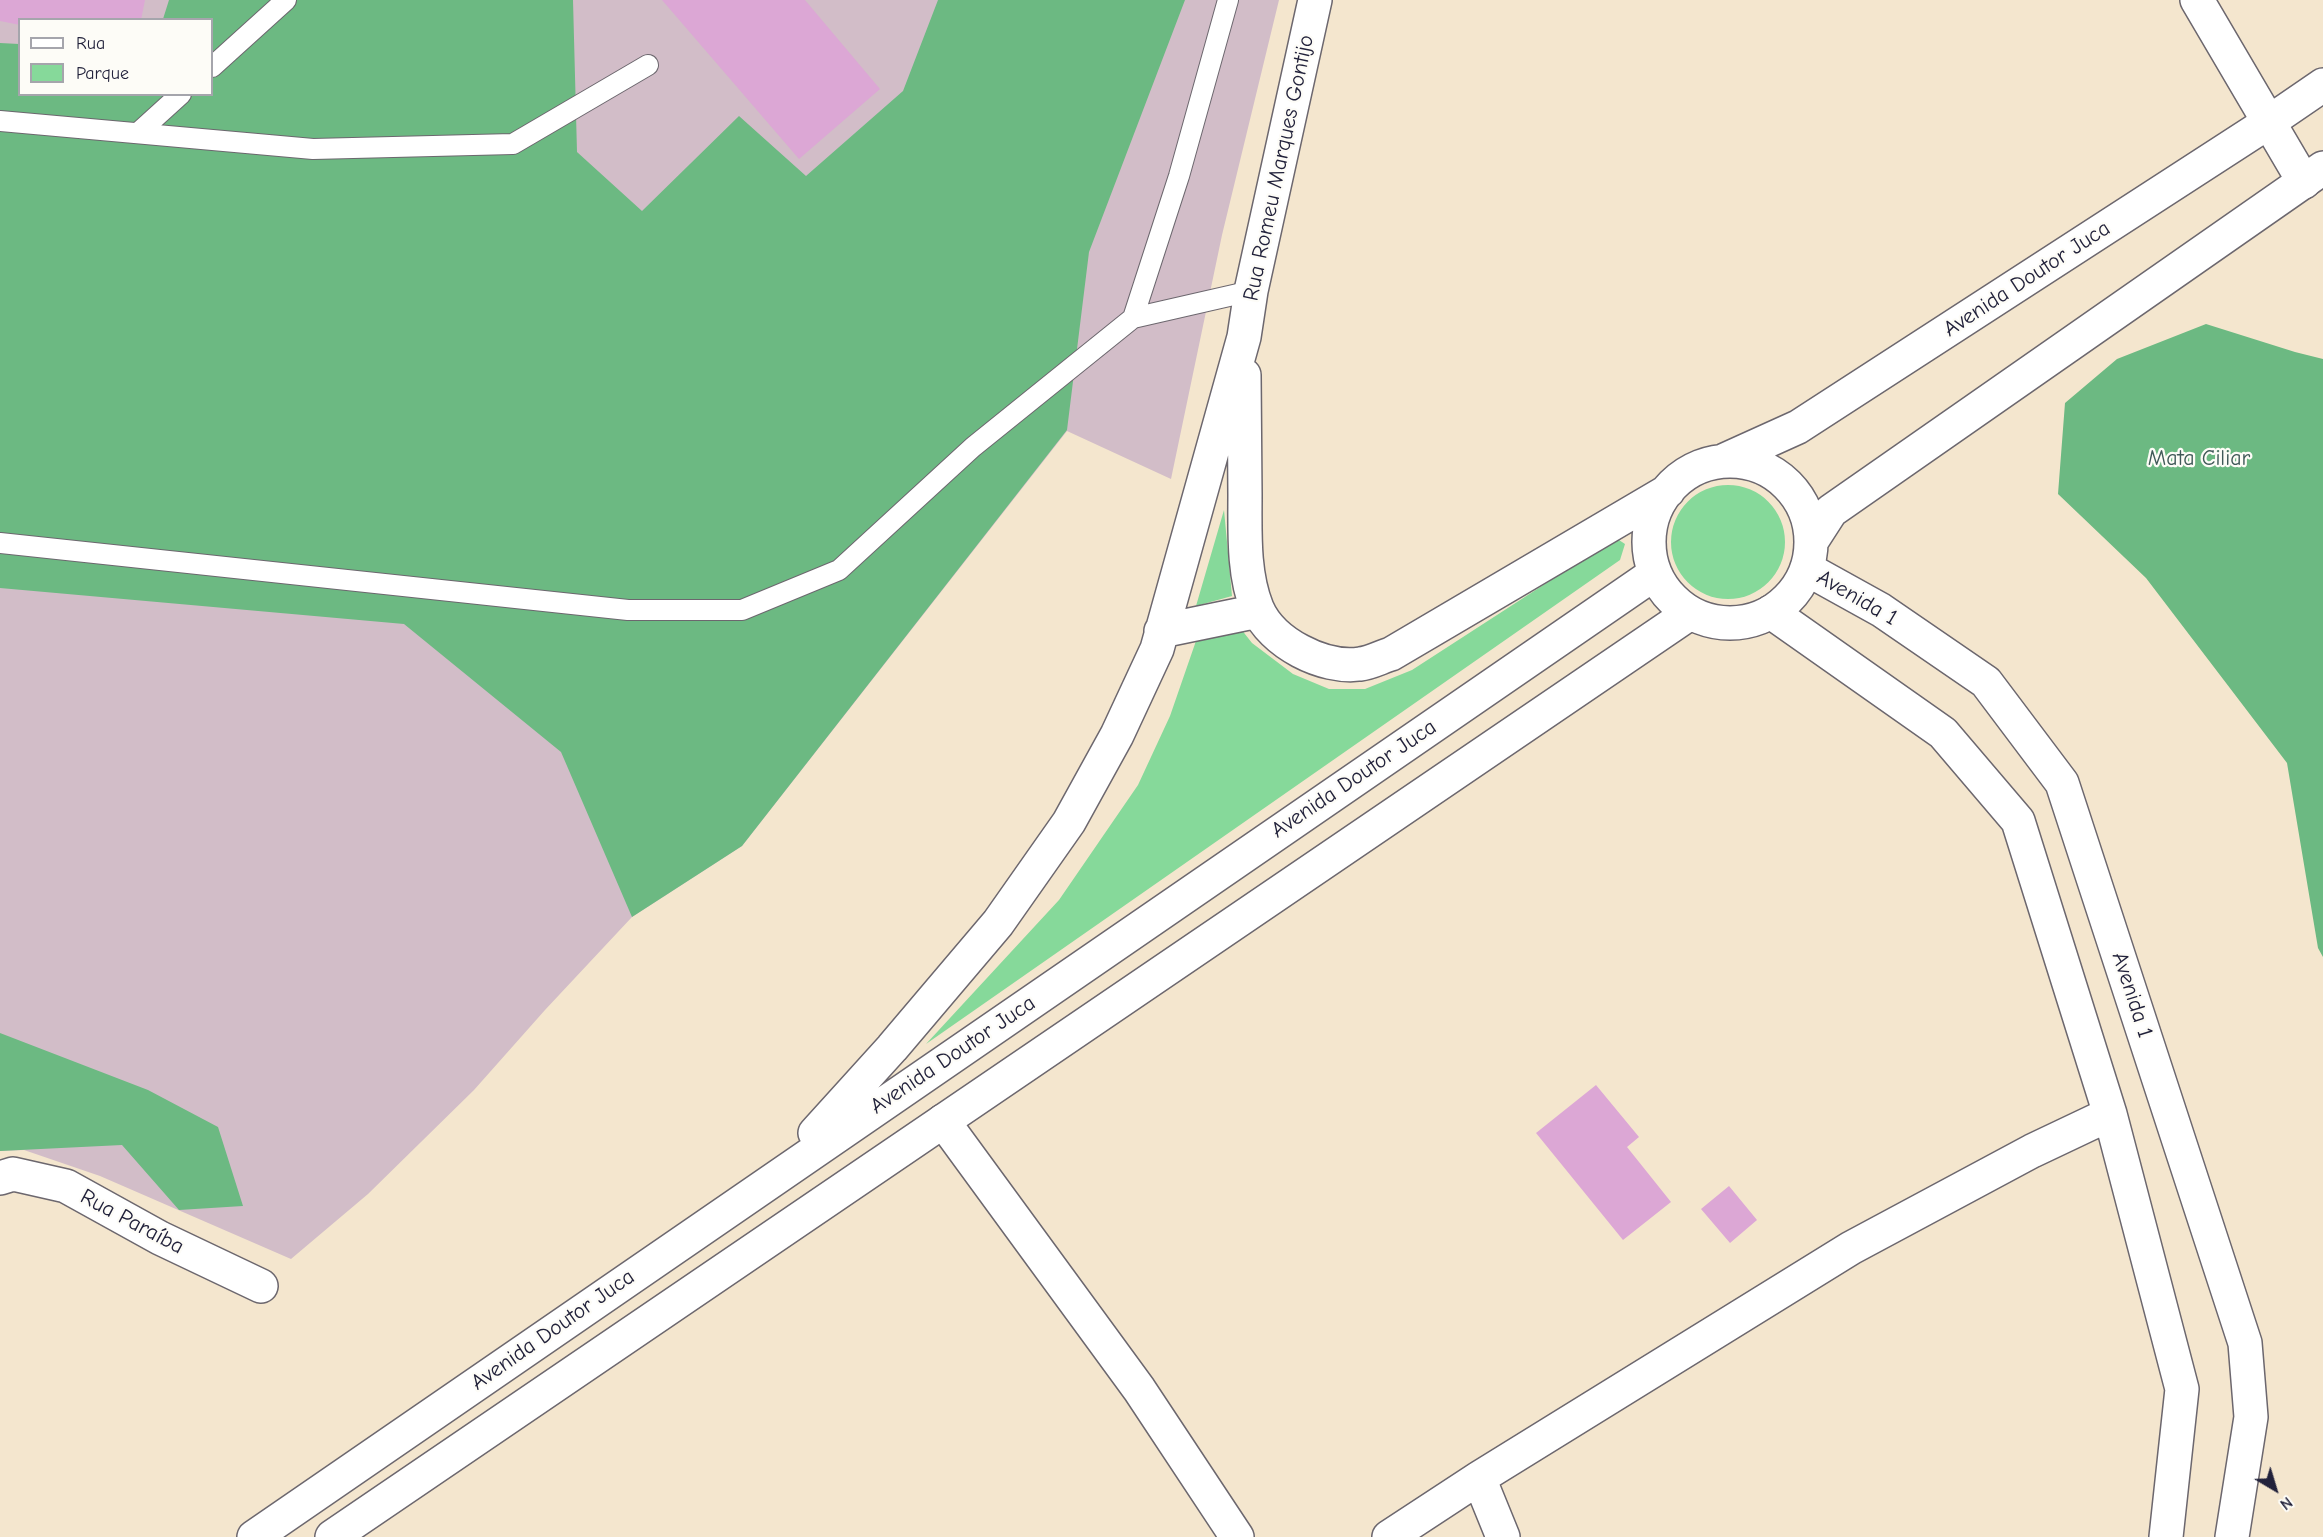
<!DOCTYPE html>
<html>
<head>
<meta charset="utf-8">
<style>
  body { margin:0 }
  #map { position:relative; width:2323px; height:1537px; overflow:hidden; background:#f4e6ce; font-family:"Comic Neue",sans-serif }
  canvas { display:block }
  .legend { position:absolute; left:18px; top:18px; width:195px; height:78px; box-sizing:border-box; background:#fdfcf7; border:2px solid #a5a5ac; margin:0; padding:8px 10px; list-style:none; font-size:18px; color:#22223b }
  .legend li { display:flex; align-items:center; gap:12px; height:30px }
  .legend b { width:30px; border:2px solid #a5a5ac }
  .north { position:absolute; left:2245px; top:1459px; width:60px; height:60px; -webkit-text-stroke:4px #fdfcf7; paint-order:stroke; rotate:142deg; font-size:16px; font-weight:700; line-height:24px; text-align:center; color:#22223b }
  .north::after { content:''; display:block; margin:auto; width:21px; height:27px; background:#22223b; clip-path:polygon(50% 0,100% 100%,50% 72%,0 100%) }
</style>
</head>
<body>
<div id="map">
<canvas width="2323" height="1537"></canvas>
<ul class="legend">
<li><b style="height:8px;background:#fff"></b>Rua</li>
<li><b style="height:16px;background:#86d99a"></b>Parque</li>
</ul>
<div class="north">N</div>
</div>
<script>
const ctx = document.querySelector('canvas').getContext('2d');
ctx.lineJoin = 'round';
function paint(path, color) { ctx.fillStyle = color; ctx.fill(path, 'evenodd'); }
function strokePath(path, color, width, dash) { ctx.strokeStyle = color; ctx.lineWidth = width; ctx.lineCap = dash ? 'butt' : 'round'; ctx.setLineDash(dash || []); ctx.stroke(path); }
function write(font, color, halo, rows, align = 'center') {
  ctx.font = font + ' "Comic Neue",sans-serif'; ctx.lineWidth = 4.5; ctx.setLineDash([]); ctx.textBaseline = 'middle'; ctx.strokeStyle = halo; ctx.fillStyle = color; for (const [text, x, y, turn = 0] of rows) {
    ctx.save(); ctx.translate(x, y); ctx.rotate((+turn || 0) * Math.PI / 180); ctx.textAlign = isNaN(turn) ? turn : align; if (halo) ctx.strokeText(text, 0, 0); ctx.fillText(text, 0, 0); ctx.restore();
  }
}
const industrial = new Path2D(`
  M 0,0 L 1279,0 L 1222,235 L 1171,479 L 1067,431 L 742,846 L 632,917 L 545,1010 L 474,1090 L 368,1194 L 291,1259 L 100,1176 L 24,1150 L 0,1151 ZM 20,20 L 212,20 L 212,94 L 20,94 Z`);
const green = new Path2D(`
  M1671 542a57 57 0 1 1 114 0a57 57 0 1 1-114 0Z
  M 1224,510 L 1232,596 L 1196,606 Z
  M 1616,538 L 1625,544 L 1620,560 L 926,1044 L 1059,900 L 1138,785 L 1170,716 L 1197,638 L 1241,629 L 1252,643 L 1293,674 L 1329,689 L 1365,689 L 1412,670 Z`);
const forest = new Path2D(`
  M 169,0 L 573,0 L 577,152 L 642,211 L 739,116 L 806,176 L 903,91 L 938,0 L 1185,0 L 1089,252 L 1067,430 L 742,846 L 632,917 L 561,752 L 404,624 L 0,588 L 0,43 L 19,44 L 20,94 L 212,94 L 212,20 L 163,19 Z
  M 2206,324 L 2295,352 L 2323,359 L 2323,957 L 2318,948 L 2287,763 L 2146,578 L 2058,494 L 2065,403 L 2117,359 Z
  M 0,1033 L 148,1090 L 218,1127 L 243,1206 L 179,1210 L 122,1145 L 0,1151 Z`);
const building = new Path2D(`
  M 0,0 L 145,0 L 141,20 L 20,20 L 20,25 L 0,21 Z
  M 662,0 L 805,0 L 880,89 L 799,159 Z
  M 1596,1085 L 1639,1137 L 1627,1147 L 1671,1202 L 1623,1240 L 1536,1133 Z
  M 1729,1186 L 1757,1220 L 1730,1243 L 1701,1209 Z`);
const lane = new Path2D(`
  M 1228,0 L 1179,176 L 1133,318 L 1251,291
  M 212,67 L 286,0
  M 0,121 L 313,149 L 513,144 L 648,65
  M 138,133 L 181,94
  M 0,543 L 628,610 L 742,610 L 839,570 L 973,447 L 1133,318`);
const street = new Path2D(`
  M 2197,0 L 2304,182
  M 1807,569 L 1881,610 L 1986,682 L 2062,783 L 2245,1343 L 2251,1417 L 2232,1537
  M 1771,612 L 1943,733 L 2018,821 L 2110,1114 L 2182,1389 L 2166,1537
  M 943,1121 L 1139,1389 L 1237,1537
  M 0,1178 L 13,1174 L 66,1186 L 160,1238 L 261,1286
  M 1479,1478 L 1503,1537
  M 1389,1537 L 1479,1478 L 1851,1248 L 2032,1151 L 2110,1114`);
const secondary = new Path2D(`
  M 1244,375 C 1244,415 1245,455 1245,495 C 1245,532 1243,574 1257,608 C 1272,643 1323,669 1360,664 C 1370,663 1381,657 1391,654 L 1668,491
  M 1725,460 L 1798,427 L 2269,122 L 2323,85
  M1649 542a81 81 0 1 1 162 0a81 81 0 1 1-162 0Z
  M 1811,542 L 1831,511 L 2323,168
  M 1161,631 L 1258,611
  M 815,1133 L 892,1048 L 998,923 L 1069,822 L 1117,735 L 1157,649 L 1244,337 L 1251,291 L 1315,0
  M 254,1537 L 1654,574
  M 332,1537 L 1690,613`);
const streetNames = [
  ["Rua Romeu Marques Gontijo",1279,168,-78],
  ["Avenida Doutor Juca",2027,279,-33],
  ["Avenida 1",1857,598,30],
  ["Avenida Doutor Juca",1354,779,-34],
  ["Avenida 1",2132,995,72],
  ["Avenida Doutor Juca",953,1055,-34],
  ["Rua Paraíba",132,1222,28],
  ["Avenida Doutor Juca",553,1330,-35]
];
const parkNames = [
  ["Mata Ciliar",2199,459]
];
paint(industrial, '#d2bdc8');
paint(green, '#86d99a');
paint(forest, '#6cb982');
paint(building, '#dca7d5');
strokePath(lane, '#6c676e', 22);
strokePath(street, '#6c676e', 36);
strokePath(secondary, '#6c676e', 36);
strokePath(lane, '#fff', 20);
strokePath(street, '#fff', 33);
strokePath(secondary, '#fff', 33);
write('22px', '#22223b', '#fdfcf7', streetNames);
write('22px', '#405958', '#fdfcf7', parkNames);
</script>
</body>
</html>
